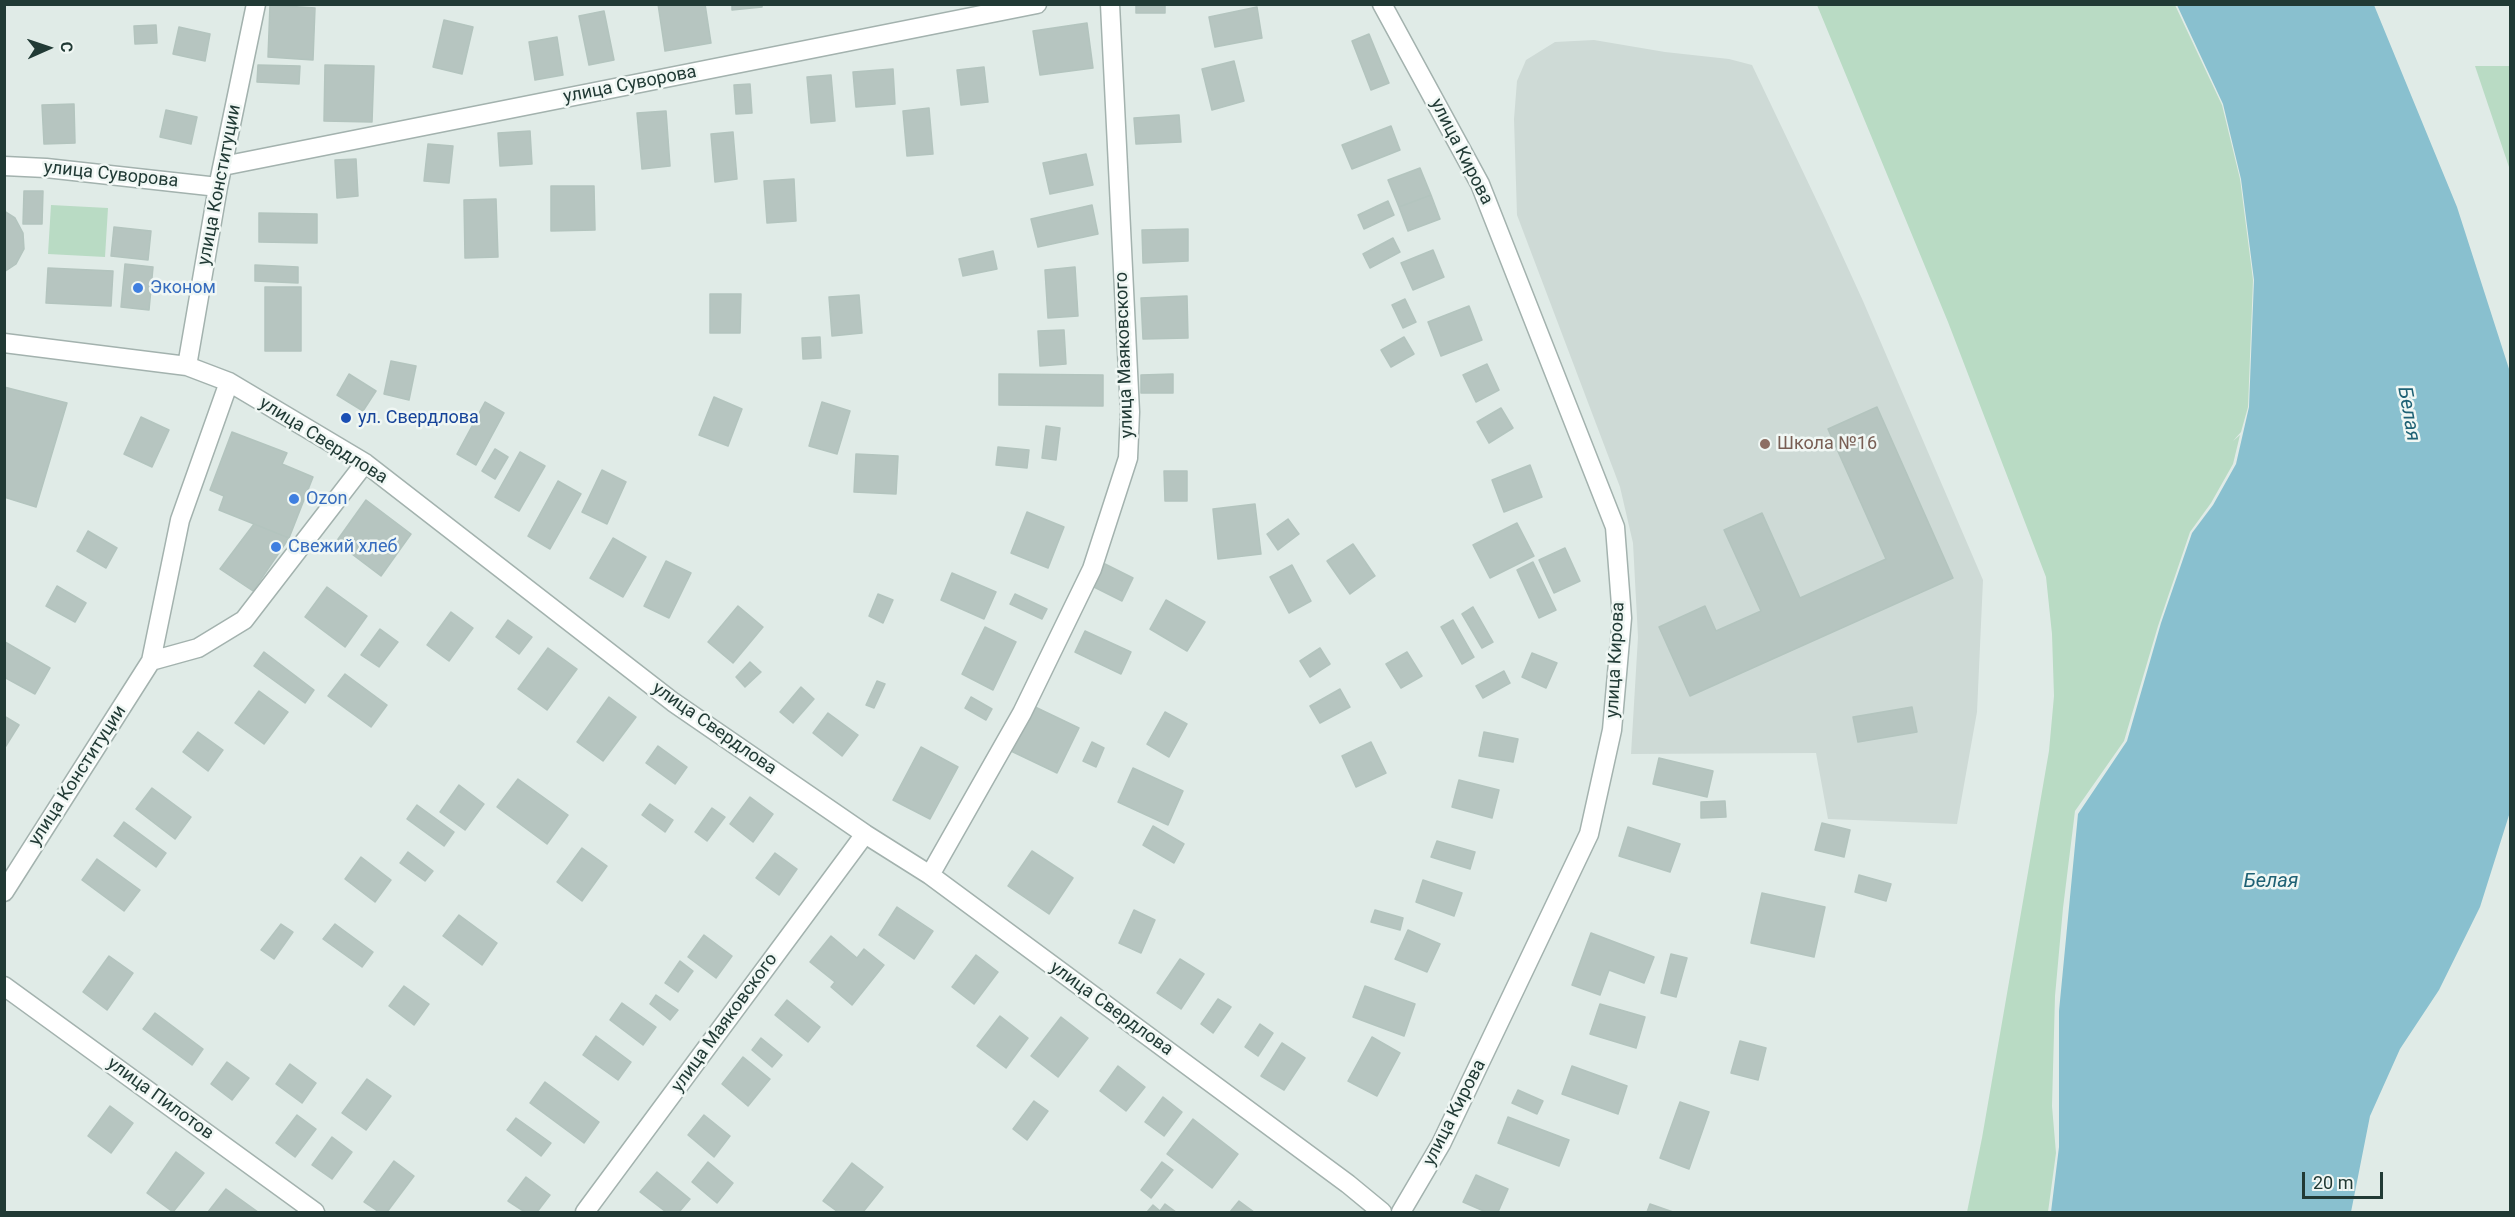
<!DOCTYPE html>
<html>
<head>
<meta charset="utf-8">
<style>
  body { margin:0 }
  #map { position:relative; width:2515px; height:1217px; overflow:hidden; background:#e0ebe7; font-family:Roboto,sans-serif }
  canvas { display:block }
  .frame { position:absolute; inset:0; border:6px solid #213a35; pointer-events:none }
  .north { position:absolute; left:18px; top:18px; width:60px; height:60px; -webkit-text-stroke:4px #f0f7f4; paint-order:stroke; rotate:87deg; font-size:16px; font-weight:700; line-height:24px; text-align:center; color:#213a35 }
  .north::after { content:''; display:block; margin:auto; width:21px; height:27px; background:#213a35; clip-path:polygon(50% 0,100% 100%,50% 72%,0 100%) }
  .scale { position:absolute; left:2302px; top:1172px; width:81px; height:27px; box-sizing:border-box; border:3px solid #213a35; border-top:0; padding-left:8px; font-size:18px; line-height:21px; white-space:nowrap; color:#213a35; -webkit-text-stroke:4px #f0f7f4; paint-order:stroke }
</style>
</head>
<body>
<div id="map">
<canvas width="2515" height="1217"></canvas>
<div class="frame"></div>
<div class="north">С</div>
<div class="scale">20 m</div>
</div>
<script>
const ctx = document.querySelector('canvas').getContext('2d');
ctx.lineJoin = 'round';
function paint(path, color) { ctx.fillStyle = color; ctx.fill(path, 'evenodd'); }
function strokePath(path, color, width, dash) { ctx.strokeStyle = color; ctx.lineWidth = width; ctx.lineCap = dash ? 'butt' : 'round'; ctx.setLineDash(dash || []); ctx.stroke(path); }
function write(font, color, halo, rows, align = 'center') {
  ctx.font = font + ' Roboto,sans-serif'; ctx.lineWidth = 5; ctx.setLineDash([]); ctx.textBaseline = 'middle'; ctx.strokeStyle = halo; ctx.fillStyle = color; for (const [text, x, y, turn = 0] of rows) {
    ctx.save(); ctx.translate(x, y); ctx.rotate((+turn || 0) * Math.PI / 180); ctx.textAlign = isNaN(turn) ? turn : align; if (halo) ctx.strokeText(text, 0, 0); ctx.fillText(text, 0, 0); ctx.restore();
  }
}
const built = new Path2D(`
  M 1594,40 L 1665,52 L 1729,59 L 1752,65 L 1826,220 L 1863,301 L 1983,580 L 1977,712 L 1957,824 L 1828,819 L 1816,753 L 1631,754 L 1638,637 L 1633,543 L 1620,487 L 1517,215 L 1514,119 L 1517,81 L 1526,60 L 1555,42 Z`);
const green = new Path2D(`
  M 1817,5 L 2175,5 L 2222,105 L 2240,179 L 2253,280 L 2248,407 L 2241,432 L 2233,441 L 2240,435 L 2233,464 L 2211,503 L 2190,532 L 2158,626 L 2124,741 L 2075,811 L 2063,908 L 2055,996 L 2052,1106 L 2056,1153 L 2048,1212 L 1967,1212 L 1982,1138 L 2049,751 L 2054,696 L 2052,634 L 2046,577 L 1948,322 Z
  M 2475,66 L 2510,66 L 2510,170 Z
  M 51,205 L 108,208 L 105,257 L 48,254 Z`);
const water = new Path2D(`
  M 2177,5 L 2374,5 L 2457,207 L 2510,372 L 2510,812 L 2480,907 L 2439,990 L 2400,1049 L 2370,1116 L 2351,1212 L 2051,1212 L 2059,1147 L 2059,1011 L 2078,814 L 2127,741 L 2161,623 L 2192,533 L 2213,505 L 2236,464 L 2249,407 L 2254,280 L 2241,179 L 2223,104 Z`);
const building = new Path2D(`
  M 658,4 L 705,4 L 711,43 L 665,51 Z
  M 732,4 L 762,4 L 762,7 L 732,10 Z
  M 1136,4 L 1165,4 L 1165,13 L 1136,13 Z
  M 270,5 L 315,8 L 313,60 L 268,57 Z
  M 1257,7 L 1262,38 L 1215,47 L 1209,17 Z
  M 604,11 L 614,60 L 589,65 L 579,16 Z
  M 444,20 L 473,27 L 462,74 L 433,67 Z
  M 1087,23 L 1093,68 L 1040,75 L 1033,31 Z
  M 156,25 L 157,43 L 135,44 L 134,26 Z
  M 179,27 L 210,34 L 205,61 L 173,54 Z
  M 1369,34 L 1389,83 L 1371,90 L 1352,41 Z
  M 557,37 L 563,75 L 535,80 L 529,42 Z
  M 1234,61 L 1244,101 L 1212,110 L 1202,69 Z
  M 258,65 L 300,66 L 299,84 L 257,82 Z
  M 325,65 L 374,66 L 372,122 L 324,121 Z
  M 984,67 L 988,102 L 961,105 L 957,70 Z
  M 893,69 L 895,104 L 856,107 L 853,72 Z
  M 831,75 L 835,121 L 811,123 L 807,77 Z
  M 750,84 L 752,113 L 736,114 L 734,85 Z
  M 74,104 L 75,143 L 44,144 L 42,105 Z
  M 929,108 L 933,154 L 907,156 L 903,111 Z
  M 166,110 L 197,117 L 191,144 L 160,137 Z
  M 666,111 L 670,166 L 642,169 L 637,113 Z
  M 1179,115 L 1181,142 L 1136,144 L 1134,118 Z
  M 1391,126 L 1400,150 L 1352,169 L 1342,145 Z
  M 530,131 L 532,164 L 500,166 L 498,133 Z
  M 733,132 L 737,179 L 715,182 L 711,134 Z
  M 428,144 L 453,146 L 449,183 L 424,181 Z
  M 1086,154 L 1093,185 L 1050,194 L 1043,163 Z
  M 356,159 L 358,196 L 337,198 L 335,160 Z
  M 1420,168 L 1431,195 L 1399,207 L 1388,180 Z
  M 794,179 L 796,221 L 767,223 L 764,181 Z
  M 551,186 L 594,186 L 595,230 L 551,231 Z
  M 24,191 L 43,191 L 42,224 L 23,224 Z
  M 1431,195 L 1440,219 L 1408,231 L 1399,207 Z
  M 496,199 L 498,257 L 465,258 L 464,200 Z
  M 1388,201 L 1394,215 L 1364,229 L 1358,215 Z
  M 1092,205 L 1098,234 L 1038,247 L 1031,219 Z
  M 4,211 L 15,218 L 23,233 L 24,249 L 16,264 L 4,272 Z
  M 259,213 L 317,214 L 317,243 L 259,242 Z
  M 114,227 L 151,231 L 148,260 L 111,256 Z
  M 1188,229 L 1188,261 L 1143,263 L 1142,230 Z
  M 1393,238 L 1400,252 L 1370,268 L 1363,254 Z
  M 1433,250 L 1444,277 L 1413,290 L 1401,263 Z
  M 993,251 L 997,269 L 963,276 L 959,259 Z
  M 125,264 L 153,267 L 149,310 L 121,307 Z
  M 255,265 L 298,267 L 298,283 L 255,281 Z
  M 1075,267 L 1078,316 L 1048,318 L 1045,270 Z
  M 48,268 L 113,271 L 111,306 L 46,303 Z
  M 265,287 L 301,287 L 301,351 L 265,351 Z
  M 710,294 L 741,294 L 740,333 L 710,333 Z
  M 859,295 L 862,333 L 832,336 L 829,297 Z
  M 1187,296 L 1188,338 L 1143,339 L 1141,298 Z
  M 1405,299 L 1416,322 L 1403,328 L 1392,305 Z
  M 1469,306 L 1482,340 L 1441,356 L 1428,322 Z
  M 1064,330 L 1066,364 L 1040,366 L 1038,331 Z
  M 820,337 L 821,358 L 803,359 L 802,338 Z
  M 1404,337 L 1414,354 L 1391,367 L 1381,350 Z
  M 391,361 L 416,366 L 409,400 L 384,394 Z
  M 1487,364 L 1499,390 L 1476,402 L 1463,375 Z
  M 349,374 L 376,391 L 363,411 L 337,395 Z
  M 999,374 L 1103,375 L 1103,406 L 999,405 Z
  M 1173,374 L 1173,393 L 1141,393 L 1141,375 Z
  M 4,387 L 67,403 L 36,507 L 4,497 Z
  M 714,397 L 742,409 L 728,446 L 699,435 Z
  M 485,402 L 504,413 L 476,465 L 457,454 Z
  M 822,402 L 850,411 L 837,454 L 809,446 Z
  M 1877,407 L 1953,578 L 1690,696 L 1659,627 L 1705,606 L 1716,631 L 1761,611 L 1724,530 L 1762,513 L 1800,598 L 1886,559 L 1828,429 Z
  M 1501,408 L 1513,428 L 1489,443 L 1477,422 Z
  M 141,417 L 169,430 L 152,467 L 124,454 Z
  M 1046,426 L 1060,428 L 1056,460 L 1042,458 Z
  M 232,432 L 287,453 L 282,464 L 313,477 L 289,538 L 219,510 L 224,496 L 210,490 Z
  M 998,447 L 1029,450 L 1027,468 L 996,465 Z
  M 495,449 L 508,457 L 495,479 L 482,471 Z
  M 520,452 L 545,466 L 519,511 L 495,497 Z
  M 856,454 L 898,456 L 896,494 L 854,492 Z
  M 1530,465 L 1542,497 L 1504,512 L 1492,480 Z
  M 602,470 L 626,482 L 607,524 L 582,512 Z
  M 1164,471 L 1187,471 L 1187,501 L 1165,501 Z
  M 558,481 L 581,494 L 550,549 L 528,536 Z
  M 366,500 L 411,534 L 381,576 L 336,542 Z
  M 1255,504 L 1261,554 L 1218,559 L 1213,509 Z
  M 1027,512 L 1064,527 L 1048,568 L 1011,553 Z
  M 1288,519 L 1299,534 L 1278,550 L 1267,534 Z
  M 1517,523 L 1534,556 L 1490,578 L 1473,545 Z
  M 254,524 L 289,538 L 253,591 L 220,569 Z
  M 88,531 L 117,548 L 106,568 L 77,551 Z
  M 613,538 L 646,557 L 623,597 L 590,578 Z
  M 1353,544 L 1375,576 L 1350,594 L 1327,561 Z
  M 1565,548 L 1580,581 L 1554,593 L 1539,560 Z
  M 666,561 L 691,573 L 669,618 L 644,606 Z
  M 1533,562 L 1556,610 L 1539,618 L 1517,570 Z
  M 1103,563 L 1133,578 L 1122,601 L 1092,586 Z
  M 1292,565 L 1311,601 L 1289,613 L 1270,577 Z
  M 952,573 L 996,592 L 984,619 L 941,600 Z
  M 57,586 L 86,603 L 75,622 L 46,606 Z
  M 327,587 L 367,616 L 345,647 L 305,617 Z
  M 878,594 L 893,600 L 883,623 L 869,616 Z
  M 1015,594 L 1047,609 L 1042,619 L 1010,604 Z
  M 1166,600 L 1205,622 L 1187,651 L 1150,629 Z
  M 738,606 L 763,627 L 733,663 L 708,642 Z
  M 1473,607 L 1493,642 L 1482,648 L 1462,614 Z
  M 451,612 L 473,628 L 449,661 L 427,645 Z
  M 508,620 L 532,637 L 519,654 L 496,637 Z
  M 1453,620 L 1474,657 L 1462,664 L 1441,627 Z
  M 985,627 L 1016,642 L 993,690 L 962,674 Z
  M 380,629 L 398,642 L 379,667 L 361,655 Z
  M 1085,631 L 1131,652 L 1121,674 L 1075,652 Z
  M 5,642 L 50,668 L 35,694 L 4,677 Z
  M 548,648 L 577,669 L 547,710 L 518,689 Z
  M 1320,648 L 1330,664 L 1310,677 L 1300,661 Z
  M 264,652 L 314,690 L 305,703 L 254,666 Z
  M 1407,652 L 1422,676 L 1401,688 L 1386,664 Z
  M 1532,653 L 1557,663 L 1546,688 L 1522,677 Z
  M 750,662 L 761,672 L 745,687 L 736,677 Z
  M 1504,671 L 1510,683 L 1483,698 L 1476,686 Z
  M 345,674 L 387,705 L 371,727 L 328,696 Z
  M 877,681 L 885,684 L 874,708 L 866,705 Z
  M 801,687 L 814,699 L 793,723 L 780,712 Z
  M 1340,689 L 1350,707 L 1320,723 L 1310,706 Z
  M 259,691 L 288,712 L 264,744 L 235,723 Z
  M 609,697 L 636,717 L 603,761 L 577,742 Z
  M 971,697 L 992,709 L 986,720 L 965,708 Z
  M 1033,706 L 1079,728 L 1057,773 L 1011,751 Z
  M 1912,707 L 1917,732 L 1858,742 L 1853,717 Z
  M 1165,712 L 1187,724 L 1169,757 L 1147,744 Z
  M 828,713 L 858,735 L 842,756 L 813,733 Z
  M 4,716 L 19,725 L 4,749 Z
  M 198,732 L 223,750 L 208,771 L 183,752 Z
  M 1484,732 L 1518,739 L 1513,762 L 1479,756 Z
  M 1092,742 L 1104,748 L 1096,767 L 1083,761 Z
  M 1371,742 L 1386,773 L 1356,787 L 1342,756 Z
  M 658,746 L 687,767 L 675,784 L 646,763 Z
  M 921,747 L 958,767 L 930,819 L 893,800 Z
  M 1659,758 L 1713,771 L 1707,797 L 1653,784 Z
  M 1133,768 L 1183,791 L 1168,825 L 1118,802 Z
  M 518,779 L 568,815 L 547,844 L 497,807 Z
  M 1459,780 L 1499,790 L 1492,818 L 1452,807 Z
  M 459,785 L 484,804 L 465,830 L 440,812 Z
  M 152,788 L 191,817 L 175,839 L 136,809 Z
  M 750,797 L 773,814 L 753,842 L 730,824 Z
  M 1725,801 L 1726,817 L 1701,818 L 1701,802 Z
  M 650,804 L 673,820 L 665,832 L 642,815 Z
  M 417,805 L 454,832 L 444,846 L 407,819 Z
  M 712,808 L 725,817 L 707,841 L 695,832 Z
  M 124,822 L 166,853 L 156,867 L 114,836 Z
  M 1822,823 L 1850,830 L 1844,857 L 1815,850 Z
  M 1153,826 L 1184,844 L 1174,863 L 1143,845 Z
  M 1628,827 L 1680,844 L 1670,872 L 1619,856 Z
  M 1437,841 L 1475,852 L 1470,869 L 1431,857 Z
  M 582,848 L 607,866 L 582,901 L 557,882 Z
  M 1032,851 L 1073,878 L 1049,914 L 1008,886 Z
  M 408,852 L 433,871 L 425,881 L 400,863 Z
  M 775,853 L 797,869 L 779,895 L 756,878 Z
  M 361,857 L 391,880 L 375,902 L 345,879 Z
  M 97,859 L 140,890 L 124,911 L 82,880 Z
  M 1859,875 L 1891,884 L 1886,901 L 1855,892 Z
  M 1423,880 L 1462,893 L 1454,916 L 1416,902 Z
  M 1762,893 L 1825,907 L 1814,957 L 1751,943 Z
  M 897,907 L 933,931 L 914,959 L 879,935 Z
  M 1134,910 L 1155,920 L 1141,953 L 1119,943 Z
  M 1375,910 L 1403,918 L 1400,930 L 1371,922 Z
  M 459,915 L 497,943 L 482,965 L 443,936 Z
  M 281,924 L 293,932 L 274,959 L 261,950 Z
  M 335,924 L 373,952 L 362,967 L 323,939 Z
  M 1408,930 L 1440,944 L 1427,972 L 1395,959 Z
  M 1591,933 L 1654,957 L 1644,983 L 1609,970 L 1600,995 L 1572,985 Z
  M 704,935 L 732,956 L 716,978 L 688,957 Z
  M 831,936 L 857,958 L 864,949 L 884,965 L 852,1005 L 831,987 L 835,982 L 810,962 Z
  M 1671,954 L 1687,958 L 1676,997 L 1661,993 Z
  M 976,955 L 998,972 L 974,1004 L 952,987 Z
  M 109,956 L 133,973 L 107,1010 L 83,992 Z
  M 1180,959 L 1204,974 L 1181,1009 L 1157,993 Z
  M 680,961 L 693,971 L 678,992 L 665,983 Z
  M 404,986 L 429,1004 L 414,1025 L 389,1006 Z
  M 1365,986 L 1415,1004 L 1404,1036 L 1353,1017 Z
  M 656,995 L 678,1010 L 670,1020 L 650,1004 Z
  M 1218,999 L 1231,1007 L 1213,1033 L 1201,1024 Z
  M 787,1000 L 820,1027 L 808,1042 L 775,1015 Z
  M 622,1003 L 656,1027 L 643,1045 L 610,1020 Z
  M 1600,1004 L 1645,1017 L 1636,1048 L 1590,1034 Z
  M 155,1013 L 203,1049 L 192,1065 L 143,1029 Z
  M 1000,1016 L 1028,1038 L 1006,1068 L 977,1046 Z
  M 1061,1017 L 1088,1038 L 1058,1077 L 1031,1056 Z
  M 1260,1024 L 1273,1033 L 1258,1056 L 1245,1047 Z
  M 596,1036 L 631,1062 L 618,1080 L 583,1055 Z
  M 1372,1037 L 1400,1053 L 1377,1096 L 1348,1081 Z
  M 761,1038 L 782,1055 L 772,1067 L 752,1050 Z
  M 1740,1041 L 1766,1048 L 1758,1080 L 1731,1073 Z
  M 1282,1043 L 1305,1058 L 1284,1090 L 1261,1076 Z
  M 743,1057 L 770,1079 L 748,1106 L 722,1084 Z
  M 227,1062 L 249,1078 L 232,1100 L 211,1084 Z
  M 290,1064 L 316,1083 L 302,1103 L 276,1084 Z
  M 1118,1066 L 1145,1087 L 1126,1111 L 1100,1091 Z
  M 1572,1066 L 1627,1086 L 1618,1114 L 1562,1094 Z
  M 367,1079 L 391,1096 L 366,1130 L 342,1113 Z
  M 545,1082 L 599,1122 L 584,1143 L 530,1103 Z
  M 1518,1090 L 1543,1101 L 1537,1114 L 1512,1103 Z
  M 1163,1097 L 1182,1112 L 1164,1136 L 1145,1122 Z
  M 1034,1101 L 1048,1111 L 1027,1140 L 1013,1129 Z
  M 1680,1102 L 1709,1112 L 1689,1169 L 1660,1158 Z
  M 110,1106 L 133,1123 L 111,1153 L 88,1136 Z
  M 297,1115 L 316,1129 L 295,1157 L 276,1143 Z
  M 704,1115 L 730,1136 L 714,1157 L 688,1135 Z
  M 1508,1117 L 1569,1140 L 1559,1166 L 1498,1143 Z
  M 516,1118 L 551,1143 L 541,1156 L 507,1130 Z
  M 1193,1119 L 1238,1154 L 1212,1188 L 1167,1154 Z
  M 332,1137 L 352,1152 L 332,1179 L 312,1165 Z
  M 176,1152 L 204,1173 L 173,1212 L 147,1193 Z
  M 394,1161 L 414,1176 L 387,1212 L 379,1212 L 364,1202 Z
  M 708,1162 L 733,1183 L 717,1203 L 692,1182 Z
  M 1162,1162 L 1173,1170 L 1151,1198 L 1141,1190 Z
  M 852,1163 L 883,1187 L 863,1212 L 838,1212 L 823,1201 Z
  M 657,1172 L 690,1199 L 679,1212 L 666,1212 L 640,1192 Z
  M 1476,1175 L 1508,1189 L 1498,1212 L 1486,1212 L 1463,1202 Z
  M 526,1177 L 550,1195 L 537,1212 L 525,1212 L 508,1201 Z
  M 226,1189 L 258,1212 L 208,1212 Z
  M 1239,1201 L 1254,1212 L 1230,1212 Z
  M 1165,1204 L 1176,1212 L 1147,1212 L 1153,1205 L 1160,1211 Z
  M 1650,1204 L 1673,1212 L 1647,1212 Z`);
const street = new Path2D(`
  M 1382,4 L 1480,184 L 1615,527 L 1622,618 L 1612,730 L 1589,834 L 1441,1144 L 1401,1212
  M 4,166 L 46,168 L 218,187
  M 223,166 L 1037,4
  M 4,343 L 187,366 L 229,382 L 365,463 L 673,702 L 865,834 L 930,875 L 1348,1184 L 1382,1212
  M 187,366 L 218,187 L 256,4
  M 151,661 L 198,648 L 244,620 L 365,463
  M 930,875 L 1022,713 L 1092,569 L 1128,458 L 1130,412 L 1110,4
  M 4,892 L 151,661 L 180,520 L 229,382
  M 4,986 L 315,1212
  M 585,1212 L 865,834`);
const markers = [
  [138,288,6,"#3f7fe0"],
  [346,418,6,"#1a4fb4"],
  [1765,444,6,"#8d6e63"],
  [294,499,6,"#3f7fe0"],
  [276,547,6,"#3f7fe0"]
];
const streetNames = [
  ["улица Суворова",630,85,-11],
  ["улица Кирова",1461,152,63],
  ["улица Суворова",111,175,6],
  ["улица Конституции",220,185,-79],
  ["улица Маяковского",1125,355,-92],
  ["улица Свердлова",323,441,32],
  ["улица Кирова",1616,660,-87],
  ["улица Свердлова",714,729,35],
  ["улица Конституции",78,776,-57],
  ["улица Свердлова",1111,1009,36],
  ["улица Маяковского",725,1023,-54],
  ["улица Пилотов",160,1099,36],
  ["улица Кирова",1455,1113,-63]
];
const shopNames = [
  ["Эконом",150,288],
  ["Ozon",306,499],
  ["Свежий хлеб",288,547]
];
const transitNames = [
  ["ул. Свердлова",358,418]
];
const educationNames = [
  ["Школа №16",1777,444]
];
const waterNames = [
  ["Белая",2408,414,80],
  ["Белая",2271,882]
];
paint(built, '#cedad6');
paint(green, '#b9dbc4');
paint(water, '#89c0cf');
paint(building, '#b6c5c0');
strokePath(building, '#b3c4be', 1.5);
strokePath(street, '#a3b2ae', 21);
strokePath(street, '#fff', 18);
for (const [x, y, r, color] of markers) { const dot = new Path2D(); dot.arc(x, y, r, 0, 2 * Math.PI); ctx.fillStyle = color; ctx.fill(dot); strokePath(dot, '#f0f7f4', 2); }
write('18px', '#213a35', '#f0f7f4', streetNames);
write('18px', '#366cbe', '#f0f7f4', shopNames, 'left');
write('18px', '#164399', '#f0f7f4', transitNames, 'left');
write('18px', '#785e54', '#f0f7f4', educationNames, 'left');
write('italic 20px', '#1e6174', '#f0f7f4', waterNames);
</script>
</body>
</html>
